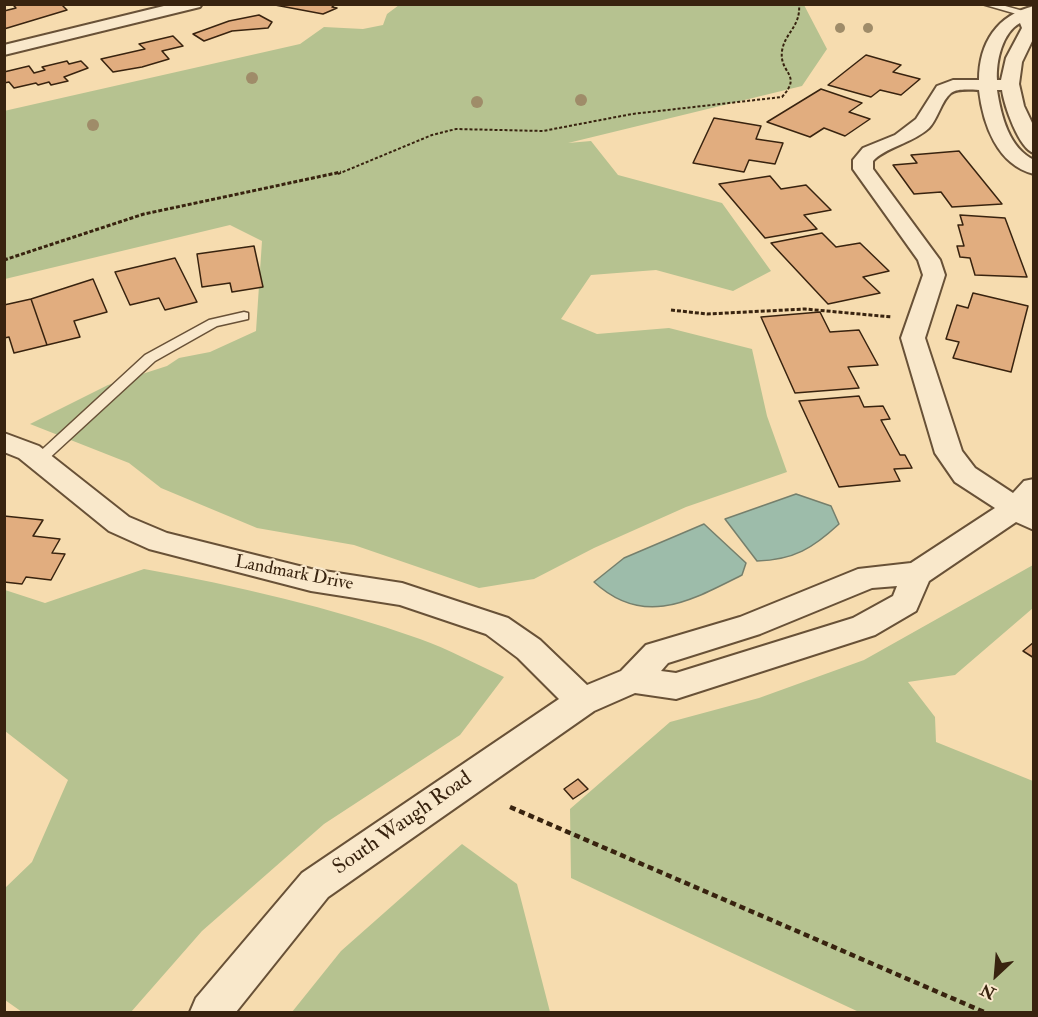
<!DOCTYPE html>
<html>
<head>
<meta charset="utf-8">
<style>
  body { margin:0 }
  #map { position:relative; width:1038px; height:1017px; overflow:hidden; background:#f6dcaf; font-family:"IM FELL Double Pica",serif }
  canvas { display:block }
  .frame { position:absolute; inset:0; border:6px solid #38230f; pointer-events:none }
  .north { position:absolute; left:966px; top:945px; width:60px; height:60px; -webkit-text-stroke:4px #f9e8cb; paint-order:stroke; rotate:206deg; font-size:16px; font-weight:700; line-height:24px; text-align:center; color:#38230f }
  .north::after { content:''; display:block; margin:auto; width:21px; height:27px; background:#38230f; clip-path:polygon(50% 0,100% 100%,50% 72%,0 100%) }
</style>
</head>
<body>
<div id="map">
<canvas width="1038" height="1017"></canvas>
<div class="frame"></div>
<div class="north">N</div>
</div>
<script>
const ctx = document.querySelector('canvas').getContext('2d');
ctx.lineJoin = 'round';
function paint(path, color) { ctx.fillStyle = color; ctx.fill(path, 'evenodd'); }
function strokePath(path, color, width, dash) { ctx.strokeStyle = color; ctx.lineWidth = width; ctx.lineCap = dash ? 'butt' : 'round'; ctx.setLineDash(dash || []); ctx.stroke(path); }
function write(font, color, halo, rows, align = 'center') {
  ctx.font = font + ' "IM FELL Double Pica",serif'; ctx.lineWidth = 4.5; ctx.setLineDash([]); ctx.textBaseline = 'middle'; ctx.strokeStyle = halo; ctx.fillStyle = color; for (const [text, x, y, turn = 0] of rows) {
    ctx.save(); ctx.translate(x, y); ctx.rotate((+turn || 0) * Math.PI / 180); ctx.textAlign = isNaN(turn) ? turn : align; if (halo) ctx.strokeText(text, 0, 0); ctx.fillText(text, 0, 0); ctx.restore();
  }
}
const green = new Path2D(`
  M 399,5 L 804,5 L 827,49 L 802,86 L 568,143 L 591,141 L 618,175 L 722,203 L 771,271 L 733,291 L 656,270 L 591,275 L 561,319 L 597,334 L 669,328 L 752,349 L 767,416 L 787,472 L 686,507 L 594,548 L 534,579 L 479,588 L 354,545 L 257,528 L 161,488 L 129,463 L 30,424 L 108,385 L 167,366 L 179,358 L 210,352 L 256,331 L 262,241 L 230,225 L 5,279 L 4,111 L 300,44 L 324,27 L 363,29 L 383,25 L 387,14 Z
  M 1033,565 L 1033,608 L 955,675 L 908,682 L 935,717 L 936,742 L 1033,781 L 1033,1012 L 859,1012 L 571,878 L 570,809 L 670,722 L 759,698 L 864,660 Z
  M 144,569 C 237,586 330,607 420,639 C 448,649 476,664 504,677 L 460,735 L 324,824 L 202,931 L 131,1012 L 22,1012 L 5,1000 L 5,888 L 32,862 L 68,780 L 5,731 L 5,590 L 45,603 Z
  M 462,844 L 517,884 L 550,1012 L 292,1012 L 341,951 Z`);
const water = new Path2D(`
  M 796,494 L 831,506 L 839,524 C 813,548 794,560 757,561 L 725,519 Z
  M 704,524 L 746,563 L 742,575 C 690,601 644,628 594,582 L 624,558 Z`);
const building = new Path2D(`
  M 20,4 L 61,4 L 67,10 L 4,29 L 4,11 L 16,8 L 14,6 Z
  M 336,4 L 332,7 L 337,8 L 323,14 L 275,5 Z
  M 259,15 L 272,22 L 268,28 L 232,31 L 204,41 L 193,34 L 229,21 Z
  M 173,36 L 183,46 L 162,51 L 169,59 L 142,67 L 113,72 L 101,59 L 145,49 L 139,44 Z
  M 866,55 L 901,65 L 893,72 L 920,79 L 901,95 L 880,90 L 871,97 L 828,85 Z
  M 67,61 L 69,64 L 81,61 L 88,68 L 64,77 L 68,81 L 51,85 L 49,82 L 38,85 L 36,83 L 14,88 L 9,82 L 4,83 L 4,72 L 29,66 L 34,73 L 45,70 L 42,67 Z
  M 821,89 L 862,103 L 849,112 L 870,119 L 845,136 L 824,128 L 810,137 L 767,122 Z
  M 714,118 L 761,126 L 756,139 L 783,143 L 775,164 L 749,160 L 744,172 L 693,163 Z
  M 959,151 L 1002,204 L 952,207 L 941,192 L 914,194 L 893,165 L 917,163 L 911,155 Z
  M 770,176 L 781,189 L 806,185 L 831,210 L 804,215 L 817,229 L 765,238 L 719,184 Z
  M 960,215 L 1005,218 L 1027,277 L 975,275 L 970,258 L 960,257 L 957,246 L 964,246 L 958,225 L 963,225 Z
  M 822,233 L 836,247 L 860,243 L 889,271 L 863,277 L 880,293 L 828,304 L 771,243 Z
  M 254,246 L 263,287 L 232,292 L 230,283 L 202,287 L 197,254 Z
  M 175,258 L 197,302 L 165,310 L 159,298 L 130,305 L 115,272 Z
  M 93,279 L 107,312 L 74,321 L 80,337 L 47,345 L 31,299 Z
  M 973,293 L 1028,306 L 1011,372 L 953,358 L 959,342 L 946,339 L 957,305 L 968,308 Z
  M 31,299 L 47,345 L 14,353 L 9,337 L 4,338 L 4,305 Z
  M 820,312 L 830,332 L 859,330 L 878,365 L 848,367 L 859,388 L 795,393 L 761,317 Z
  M 859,396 L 864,407 L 883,406 L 890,419 L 881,420 L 900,455 L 905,455 L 912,468 L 894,469 L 900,481 L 839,487 L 799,401 Z
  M 4,516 L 43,520 L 33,536 L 60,539 L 52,553 L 65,554 L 51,580 L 26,577 L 22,584 L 4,582 Z
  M 1034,642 L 1034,658 L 1023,651 Z
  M 578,779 L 588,789 L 573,799 L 564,789 Z`);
const pathFar2 = new Path2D(`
  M 338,174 L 432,135 L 456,129 L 543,131 L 632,114 L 782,97 C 803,74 779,74 782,51 C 785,32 801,27 799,4`);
const pathFar1 = new Path2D(`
  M 4,260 L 144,214 L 341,172
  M 671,310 L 707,314 L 805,309 L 892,317`);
const path = new Path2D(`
  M 510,807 L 984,1012`);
const service = new Path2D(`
  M 982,4 L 998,4 L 1034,14 L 1034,19 Z
  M 244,312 L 248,313 L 248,319 L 217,326 L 155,361 L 44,463 L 34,463 L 32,460 L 34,457 L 145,355 L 209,320 Z`);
const minor = new Path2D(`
  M 172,4 L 202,4 L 200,7 L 4,55 L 4,45 Z
  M 1034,6 L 1034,37 L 1022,62 L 1019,84 L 1024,106 L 1034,127 L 1034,153 C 1019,149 1004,105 1002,90 L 997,90 C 1001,116 1009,148 1034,160 L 1034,174 C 997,165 983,124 979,90 C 971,90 958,88 951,93 C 941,101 938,119 929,128 C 913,143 884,148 873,161 L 873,169 L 940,260 L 945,275 L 925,338 L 962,451 L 975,468 L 1013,493 L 1024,481 L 1034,479 L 1034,530 L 1016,522 L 929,581 L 916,611 L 875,635 L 676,699 L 635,693 L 594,711 L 328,897 L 236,1012 L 190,1012 L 196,998 L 302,873 L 559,699 L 518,658 L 486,634 L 400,605 L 311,591 L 149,549 L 109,531 L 19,458 L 4,452 L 4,433 L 39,446 L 129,517 L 167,533 L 311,569 L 402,583 L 508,618 L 540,640 L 587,685 L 621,671 L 646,645 L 740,617 L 858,569 L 911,563 L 995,508 L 955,482 L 935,453 L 901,338 L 923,275 L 918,260 L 853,169 L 853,160 L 863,148 L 895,135 L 916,119 L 937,86 L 953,80 L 979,80 C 979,43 997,15 1034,6 ZM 1020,23 L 1022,28 L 1006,58 L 1001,80 L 997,80 C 996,61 1002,33 1020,23 ZM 897,586 L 893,596 L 853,618 L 676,673 L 661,671 L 668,663 L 760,634 L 872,588 Z`);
const trees = [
  [840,28,5],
  [868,28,5],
  [252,78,6],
  [581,100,6],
  [477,102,6],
  [93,125,6]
];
const streetNames = [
  ["Landmark Drive",294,574,11]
];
const nearStreetnames = [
  ["South Waugh Road",403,824,-35]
];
paint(green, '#b6c290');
paint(water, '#9dbcaa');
strokePath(water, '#757f6c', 1.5);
paint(building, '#e1ad7f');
strokePath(building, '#38230f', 1.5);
strokePath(service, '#685137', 3);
strokePath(minor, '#685137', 4);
strokePath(pathFar2, '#38230f', 2, [3, 2]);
strokePath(pathFar1, '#38230f', 3, [4, 2]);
strokePath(path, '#38230f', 4.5, [6, 4]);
paint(service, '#f9e8cb');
paint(minor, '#f9e8cb');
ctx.fillStyle = '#9f8c69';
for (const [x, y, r] of trees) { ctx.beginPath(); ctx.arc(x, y, r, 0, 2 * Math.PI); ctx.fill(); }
write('18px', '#38230f', '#f9e8cb', streetNames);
write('21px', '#38230f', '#f9e8cb', nearStreetnames);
</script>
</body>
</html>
